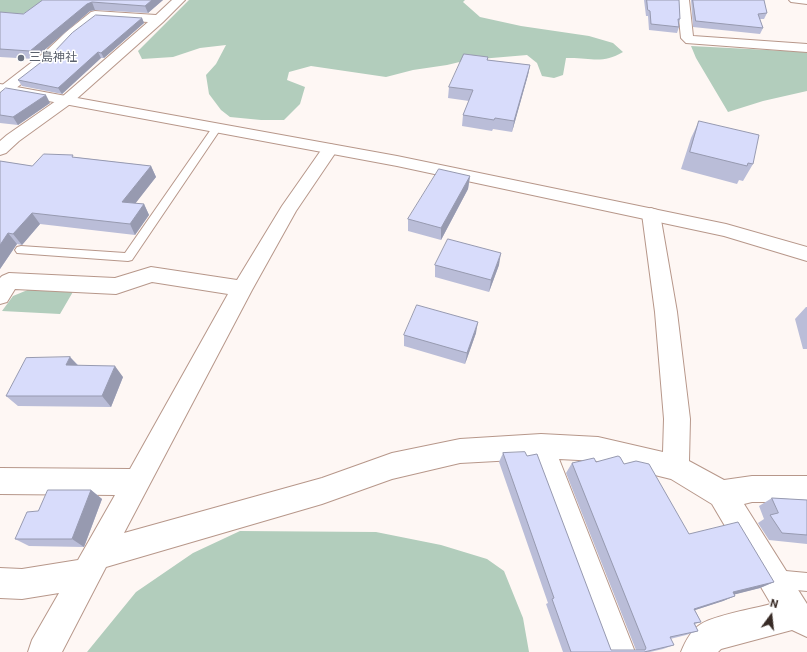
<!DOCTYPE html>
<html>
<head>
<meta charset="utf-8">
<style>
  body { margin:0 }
  #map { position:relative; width:807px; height:652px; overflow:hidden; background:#fef7f4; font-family:Roboto,sans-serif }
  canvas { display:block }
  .north { position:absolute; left:751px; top:596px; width:40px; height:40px; -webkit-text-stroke:3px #fff; paint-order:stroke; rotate:15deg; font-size:11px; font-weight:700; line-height:16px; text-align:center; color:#372a25 }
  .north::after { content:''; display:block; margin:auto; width:14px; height:18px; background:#372a25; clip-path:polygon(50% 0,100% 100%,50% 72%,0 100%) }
</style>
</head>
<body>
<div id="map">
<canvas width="807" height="652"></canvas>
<div class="north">N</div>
</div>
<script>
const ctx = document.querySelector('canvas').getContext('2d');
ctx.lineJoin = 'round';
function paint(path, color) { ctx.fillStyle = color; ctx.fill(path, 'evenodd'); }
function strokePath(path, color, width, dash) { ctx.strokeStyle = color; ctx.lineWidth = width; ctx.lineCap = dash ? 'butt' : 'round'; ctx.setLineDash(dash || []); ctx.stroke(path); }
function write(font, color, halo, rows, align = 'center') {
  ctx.font = font + ' Roboto,"Noto Sans JP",sans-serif'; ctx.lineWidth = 3; ctx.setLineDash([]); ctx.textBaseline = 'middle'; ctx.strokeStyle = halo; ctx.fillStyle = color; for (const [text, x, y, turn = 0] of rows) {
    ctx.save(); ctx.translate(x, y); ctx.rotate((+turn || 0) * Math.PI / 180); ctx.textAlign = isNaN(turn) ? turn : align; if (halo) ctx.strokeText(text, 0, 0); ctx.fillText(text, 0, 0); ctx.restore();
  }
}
const green = new Path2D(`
  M 0,0 L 49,0 L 37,21 L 0,18 Z
  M 189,0 L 465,0 L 463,2 L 480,17 L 521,26 L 589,36 L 613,43 L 623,52 C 601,65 590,57 566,58 L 563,75 L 554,78 L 542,76 L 537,63 L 527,55 L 468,60 L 447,65 L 413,70 L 386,77 L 311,66 L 289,72 L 287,80 L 305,87 L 300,104 L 284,120 L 261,120 L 230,117 L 221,110 L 209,94 L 206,75 L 216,64 L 226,45 L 200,48 L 173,57 L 142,59 L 138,51 Z
  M 691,46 L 807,52 L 807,91 L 763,101 L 728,112 L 696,58 Z
  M 30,289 L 74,290 L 60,314 L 2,311 L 13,296 Z
  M 240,531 L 376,532 L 441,545 L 487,559 L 504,571 L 523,618 L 529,652 L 87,652 L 136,592 L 193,553 Z`);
const service = new Path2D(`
  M 217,124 L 222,127 L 132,260 L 128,261 L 17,253 L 15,250 L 17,247 L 21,246 L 125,253 L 214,125 Z
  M 775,570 L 807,573 L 807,591 L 775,588 L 769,585 L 766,579 L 769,573 Z`);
const minor = new Path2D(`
  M 172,0 L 185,0 L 163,22 L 73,102 L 19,141 L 6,153 L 0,155 L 0,141 L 7,135 L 63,96 L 148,22 L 98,19 L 74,38 L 55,58 L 11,92 L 6,93 L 1,92 L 1,86 L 45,52 L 66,32 L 91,12 L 95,11 L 156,15 Z
  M 677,0 L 689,0 L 693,36 L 807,44 L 807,52 L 686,43 L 681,38 Z
  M 789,0 L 807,0 L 807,4 L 791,2 Z
  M 330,144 L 336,146 L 338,149 L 296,211 L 252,290 L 124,533 L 322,478 L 392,453 L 460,439 L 541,434 L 598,437 L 663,452 L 664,419 L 655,312 L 642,214 L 645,210 L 651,208 L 657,210 L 660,214 L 677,312 L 690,419 L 689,461 L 724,480 L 752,476 L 807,476 L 807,502 L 752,502 L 744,504 L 807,604 L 807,637 L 792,630 L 721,649 L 718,652 L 681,652 C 685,642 691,630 701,624 C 716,615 752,609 771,604 L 712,504 L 671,479 L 598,461 L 559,459 L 635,652 L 603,652 L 533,459 L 460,463 L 392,479 L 322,504 L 106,567 L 62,652 L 28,652 L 32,640 L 59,593 L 22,599 L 0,598 L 0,568 L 22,569 L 78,560 L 115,495 L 0,494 L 0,468 L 130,469 L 228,294 L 152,282 L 116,294 L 15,289 L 7,302 L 0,304 L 0,278 L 2,276 L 9,273 L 115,278 L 151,267 L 237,280 L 282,206 L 324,146 Z`);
const tertiary = new Path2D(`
  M 0,84 L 397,156 L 726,224 L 807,247 L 807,261 L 724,236 L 397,166 L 0,92 Z`);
const wall = new Path2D(`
  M 43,0 L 163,0 L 148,13 L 95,10 L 90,11 L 34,59 L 0,57 L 0,12 L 23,14 Z
  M 644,0 L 679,0 L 680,19 L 679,24 L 679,27 L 677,33 L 649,30 L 648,16 L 646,16 Z
  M 691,0 L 764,0 L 767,13 L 764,19 L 760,19 L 763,28 L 760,34 L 693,27 Z
  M 142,18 L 144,23 L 104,58 L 101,58 L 62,94 L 22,86 L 18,80 Z
  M 488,57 L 488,60 L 530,65 L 528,75 L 512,132 L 493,129 L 492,131 L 462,126 L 463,115 L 469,101 L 448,98 L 449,87 Z
  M 0,93 L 50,103 L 18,125 L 0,123 Z
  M 699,121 L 753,164 L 743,181 L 739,180 L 737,184 L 681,169 L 691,138 Z
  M 74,157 L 151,166 L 156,177 L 135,203 L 144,204 L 149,215 L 135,235 L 40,224 L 22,245 L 17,244 L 0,269 L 0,161 L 32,166 Z
  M 470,176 L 468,189 L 441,240 L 408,231 L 408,219 Z
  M 435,265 L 499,265 L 489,292 L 435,277 Z
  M 806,307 L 807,307 L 807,349 L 803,349 L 795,319 Z
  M 476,333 L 465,364 L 404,346 L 404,335 Z
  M 70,357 L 78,365 L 123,377 L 111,407 L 18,406 L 6,396 Z
  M 503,453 L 527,456 L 611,650 L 636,650 L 566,473 L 572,463 L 596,462 L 624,464 L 689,534 L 774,582 L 760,588 L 735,594 L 735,596 L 723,601 L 695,610 L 701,622 L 695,624 L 698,631 L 686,635 L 670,639 L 674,645 L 663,649 L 650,652 L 563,652 L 546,604 L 548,603 L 499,462 Z
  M 91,490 L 102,499 L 84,547 L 29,546 L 15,539 L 38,511 Z
  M 772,498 L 807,500 L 807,544 L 769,540 L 758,523 L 764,519 L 759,506 Z`);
const shadedWall = new Path2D(`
  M 152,0 L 163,0 L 148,13 L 145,6 Z
  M 92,2 L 95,10 L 90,11 L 34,59 L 30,51 L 87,4 Z
  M 142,18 L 144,23 L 104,58 L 101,53 Z
  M 98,52 L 101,58 L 62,94 L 58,88 Z
  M 530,65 L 528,75 L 512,132 L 514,121 Z
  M 46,95 L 50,103 L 18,125 L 13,117 Z
  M 151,166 L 156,177 L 128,213 L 122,202 Z
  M 470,176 L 468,189 L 441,240 L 441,228 Z
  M 144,204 L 149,215 L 135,235 L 130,224 Z
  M 32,213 L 40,224 L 22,245 L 13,234 Z
  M 8,233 L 17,244 L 0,269 L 0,245 Z
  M 501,253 L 499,265 L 489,292 L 491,280 Z
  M 478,322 L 476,333 L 465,364 L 467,353 Z
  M 70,357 L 80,368 L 66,365 Z
  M 115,366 L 123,377 L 111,407 L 102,396 Z
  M 91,490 L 102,499 L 84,547 L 72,539 Z
  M 774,582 L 760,588 L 721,598 L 733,592 Z
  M 735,596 L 723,601 L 683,614 L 694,609 Z`);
const building = new Path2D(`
  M 43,0 L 152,0 L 145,6 L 92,2 L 87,4 L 30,51 L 0,49 L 0,12 L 23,14 Z
  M 647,0 L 679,0 L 680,19 L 678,19 L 679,27 L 651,24 L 650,11 L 648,10 Z
  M 693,0 L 764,0 L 767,13 L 758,14 L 763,28 L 696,21 Z
  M 96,15 L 142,18 L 101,53 L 98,52 L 58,88 L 18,80 L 53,53 L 72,33 Z
  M 464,54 L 488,57 L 487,60 L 530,65 L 514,121 L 495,118 L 494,120 L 463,115 L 473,90 L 449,87 Z
  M 6,88 L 46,95 L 13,117 L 0,115 L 0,93 Z
  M 699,121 L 759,135 L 753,164 L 748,163 L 747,166 L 690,152 Z
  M 44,154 L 73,155 L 72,157 L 151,166 L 122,202 L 144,204 L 130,224 L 32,213 L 13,234 L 8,233 L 0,245 L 0,161 L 32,166 Z
  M 439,169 L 470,176 L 441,228 L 408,219 Z
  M 448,239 L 501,253 L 491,280 L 435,265 Z
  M 417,305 L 478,322 L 467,353 L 404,335 Z
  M 70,357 L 66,365 L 115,366 L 102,396 L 6,396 L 26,358 Z
  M 525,452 L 527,456 L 537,454 L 611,650 L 645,650 L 646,648 L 572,463 L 594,458 L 596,462 L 618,456 L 620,457 L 624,464 L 636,461 L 649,464 L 689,534 L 738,522 L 774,582 L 733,592 L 735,596 L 694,609 L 701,622 L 694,623 L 698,631 L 670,637 L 674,645 L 644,652 L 571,652 L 552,599 L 554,598 L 503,453 Z
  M 48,490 L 91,490 L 72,539 L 15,539 L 27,512 L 38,511 Z
  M 772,498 L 807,500 L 807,535 L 782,533 L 770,515 L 778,513 Z`);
const markers = [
  [21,58,4,"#6b7280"]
];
const farWorshipnames = [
  ["三島神社",29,58]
];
paint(green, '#b2cdbc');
strokePath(service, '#b7978a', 2);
strokePath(minor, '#b7978a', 2);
strokePath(tertiary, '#b7978a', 2);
paint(service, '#fff');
paint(minor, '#fff');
paint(tertiary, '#fff');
paint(wall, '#babdd8');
paint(shadedWall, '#979ab0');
paint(building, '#d8dcfb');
strokePath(building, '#979ab0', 1);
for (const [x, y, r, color] of markers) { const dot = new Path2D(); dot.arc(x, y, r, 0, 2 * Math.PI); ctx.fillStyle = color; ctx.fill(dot); strokePath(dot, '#fff', 1.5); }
write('12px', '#5b616d', '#fff', farWorshipnames, 'left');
</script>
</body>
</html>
